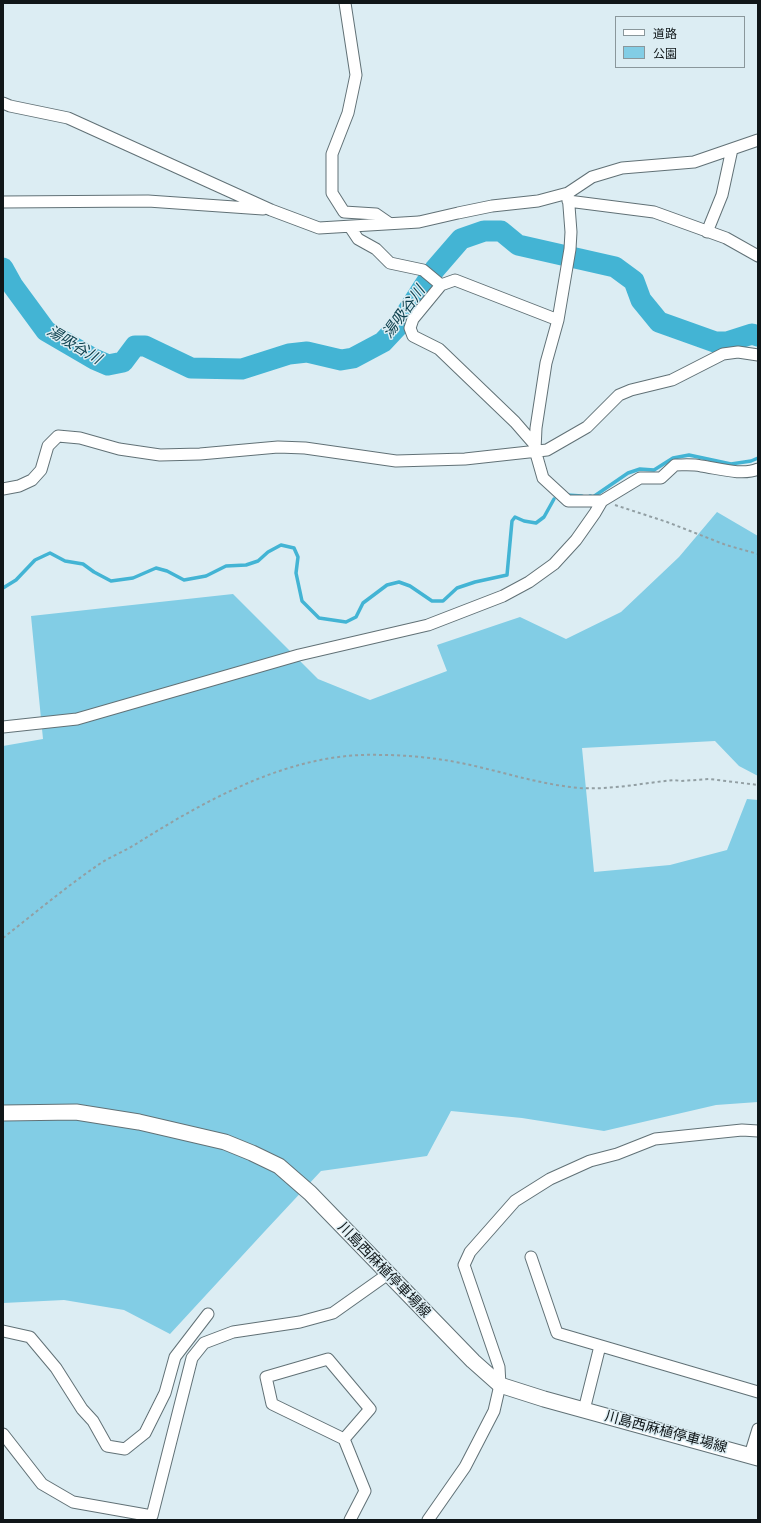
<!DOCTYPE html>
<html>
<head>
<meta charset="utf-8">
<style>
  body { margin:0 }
  #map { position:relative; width:761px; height:1523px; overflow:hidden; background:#dcedf3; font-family:Inter,"Noto Sans JP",sans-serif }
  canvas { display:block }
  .frame { position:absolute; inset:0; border:4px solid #101618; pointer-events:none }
  .legend { position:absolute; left:615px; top:16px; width:130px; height:52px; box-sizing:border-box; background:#dcedf3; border:1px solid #8a979b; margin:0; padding:5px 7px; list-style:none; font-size:12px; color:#101618 }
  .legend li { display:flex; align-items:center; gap:8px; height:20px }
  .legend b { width:20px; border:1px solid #8a979b }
</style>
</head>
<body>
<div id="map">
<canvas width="761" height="1523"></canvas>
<div class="frame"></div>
<ul class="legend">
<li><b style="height:5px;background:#fff"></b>道路</li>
<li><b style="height:11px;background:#82cde5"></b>公園</li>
</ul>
</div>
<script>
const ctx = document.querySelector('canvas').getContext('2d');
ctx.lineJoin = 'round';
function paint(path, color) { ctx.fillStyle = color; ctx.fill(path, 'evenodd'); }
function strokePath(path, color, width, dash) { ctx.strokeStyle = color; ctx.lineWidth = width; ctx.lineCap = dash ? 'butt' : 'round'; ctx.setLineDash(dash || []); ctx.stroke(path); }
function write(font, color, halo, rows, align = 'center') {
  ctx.font = font + ' Inter,"Noto Sans JP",sans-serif'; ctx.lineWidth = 3; ctx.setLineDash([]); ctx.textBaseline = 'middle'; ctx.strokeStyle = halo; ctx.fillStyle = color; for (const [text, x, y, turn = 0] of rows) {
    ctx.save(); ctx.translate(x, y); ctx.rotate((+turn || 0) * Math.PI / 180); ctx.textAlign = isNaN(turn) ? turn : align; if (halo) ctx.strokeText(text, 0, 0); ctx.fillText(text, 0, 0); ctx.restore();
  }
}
const green = new Path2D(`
  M 717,512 L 758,536 L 758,776 L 739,766 L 715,741 L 582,748 L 594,872 L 670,865 L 727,850 L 747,799 L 758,800 L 758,1102 L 716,1105 L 604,1131 L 522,1118 L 451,1111 L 427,1156 L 321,1171 L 265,1231 L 170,1334 L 124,1310 L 64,1300 L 3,1303 L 3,746 L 43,739 L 31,616 L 233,594 L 318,679 L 370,700 L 447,671 L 437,645 L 520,617 L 566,639 L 621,612 L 679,557 Z`);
const stream = new Path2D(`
  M 567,495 L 582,496
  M 590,496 L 593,497 L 628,473 L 640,469 L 654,470 L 673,458 L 689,455 L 731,464 L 751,461 L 758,458
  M 3,588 L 16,580 L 35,560 L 50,553 L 65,561 L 83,564 L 94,572 L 111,581 L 133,578 L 156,568 L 167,571 L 184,580 L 206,576 L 226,566 L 246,565 L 258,561 L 268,552 L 281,545 L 294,548 L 298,557 L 296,573 L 302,601 L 319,618 L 346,622 L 356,617 L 363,603 L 387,585 L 399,582 L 410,586 L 432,601 L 443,601 L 457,588 L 475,582 L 507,575 L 512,521 L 515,517 L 524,521 L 536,523 L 544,517 L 554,499`);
const river = new Path2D(`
  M 3,268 L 13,286 L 46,331 L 94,359 L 108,365 L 123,362 L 135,346 L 145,346 L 191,368 L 242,369 L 289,354 L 307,352 L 341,360 L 353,358 L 383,342 L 398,326 L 435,269 L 461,239 L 484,231 L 501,231 L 518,245 L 615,267 L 634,281 L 641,300 L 659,322 L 715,342 L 727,342 L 752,334 L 758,336`);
const path = new Path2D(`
  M 615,505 L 667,522 L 726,545 L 758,554
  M 3,938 C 35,913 67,886 101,863 C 112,856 125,851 136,844 C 209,798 294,751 382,755 C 403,755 424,757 444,760 C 490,767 533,784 580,788 C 611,790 643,783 674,780 L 681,781 L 710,779 L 758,785`);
const street = new Path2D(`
  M 345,3 L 356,75 L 348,113 L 332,154 L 332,193 L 344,212 L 376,214 L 389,223
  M 3,103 L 10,106 L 68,118 L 271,210 L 319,228 L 419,222 L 458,213 L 492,206 L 538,201 L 568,193 L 592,177 L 622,168 L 694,162 L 758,140
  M 568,193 L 571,232 L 570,249 L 558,320 L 546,363 L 536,428 L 535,450 L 543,478 L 568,501 L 602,501
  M 568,201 L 654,212 L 726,238 L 758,256
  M 3,202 L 148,201 L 263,209
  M 350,227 L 358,239 L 376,249 L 390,263 L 423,270 L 441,285 L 455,280 L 558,320
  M 707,232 L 722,195 L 732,149
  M 441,285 L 413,319 L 410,328 L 413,336 L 439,349 L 515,422 L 535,445
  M 3,489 L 19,486 L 32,480 L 41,470 L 48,446 L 58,436 L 80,438 L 119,449 L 160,455 L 200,454 L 278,447 L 305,448 L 396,461 L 465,459 L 547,450 L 587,427 L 619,395 L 631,390 L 672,380 L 723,354 L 738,352 L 758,355
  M 3,727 L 77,719 L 299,655 L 428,625 L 503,596 L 529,582 L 554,564 L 576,540 L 595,513 L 602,501 L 640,478 L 661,478 L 675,465 C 684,465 693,464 701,466 C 717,468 742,476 758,469
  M 531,1257 L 557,1333 L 758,1392
  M 3,1331 L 30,1337 L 56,1368 L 82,1409 L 93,1421 L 107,1446 L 125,1449 L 145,1433 L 165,1393 L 175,1357 L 208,1314
  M 584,1410 L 600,1346
  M 3,1434 L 42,1484 L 73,1502 L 152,1516 L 192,1358 L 204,1343 L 233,1332 L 300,1322 L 333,1313 L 388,1274
  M 344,1439 L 370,1409 L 328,1359 L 266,1377 L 272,1404 L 344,1439 L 365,1491 L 350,1520
  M 750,1455 L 758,1429
  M 428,1520 L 465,1467 L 494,1411 L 500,1385 L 499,1367 L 464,1265 L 470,1252 L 515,1201 L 550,1179 L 590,1161 L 617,1154 L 655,1139 L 742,1130 L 758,1131`);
const secondary = new Path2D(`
  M 3,1113 L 76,1112 L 139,1122 L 225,1142 L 252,1153 L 279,1166 L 310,1193 L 473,1361 L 500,1385 L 544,1399 L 758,1458`);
const streetNames = [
  ["川島西麻植停車場線",384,1270,46],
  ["川島西麻植停車場線",666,1432,15]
];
const waterNames = [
  ["湯吸谷川",404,312,-54],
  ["湯吸谷川",74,345,31]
];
paint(green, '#82cde5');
strokePath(stream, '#43b4d4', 3.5);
strokePath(river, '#43b4d4', 21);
strokePath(street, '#617176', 13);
strokePath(secondary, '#617176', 17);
strokePath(path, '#929fa3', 2, [3, 3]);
strokePath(street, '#fff', 11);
strokePath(secondary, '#fff', 15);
write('14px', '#101618', '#dcedf3', streetNames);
write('italic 15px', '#0c3f4c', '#dcedf3', waterNames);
</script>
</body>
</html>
